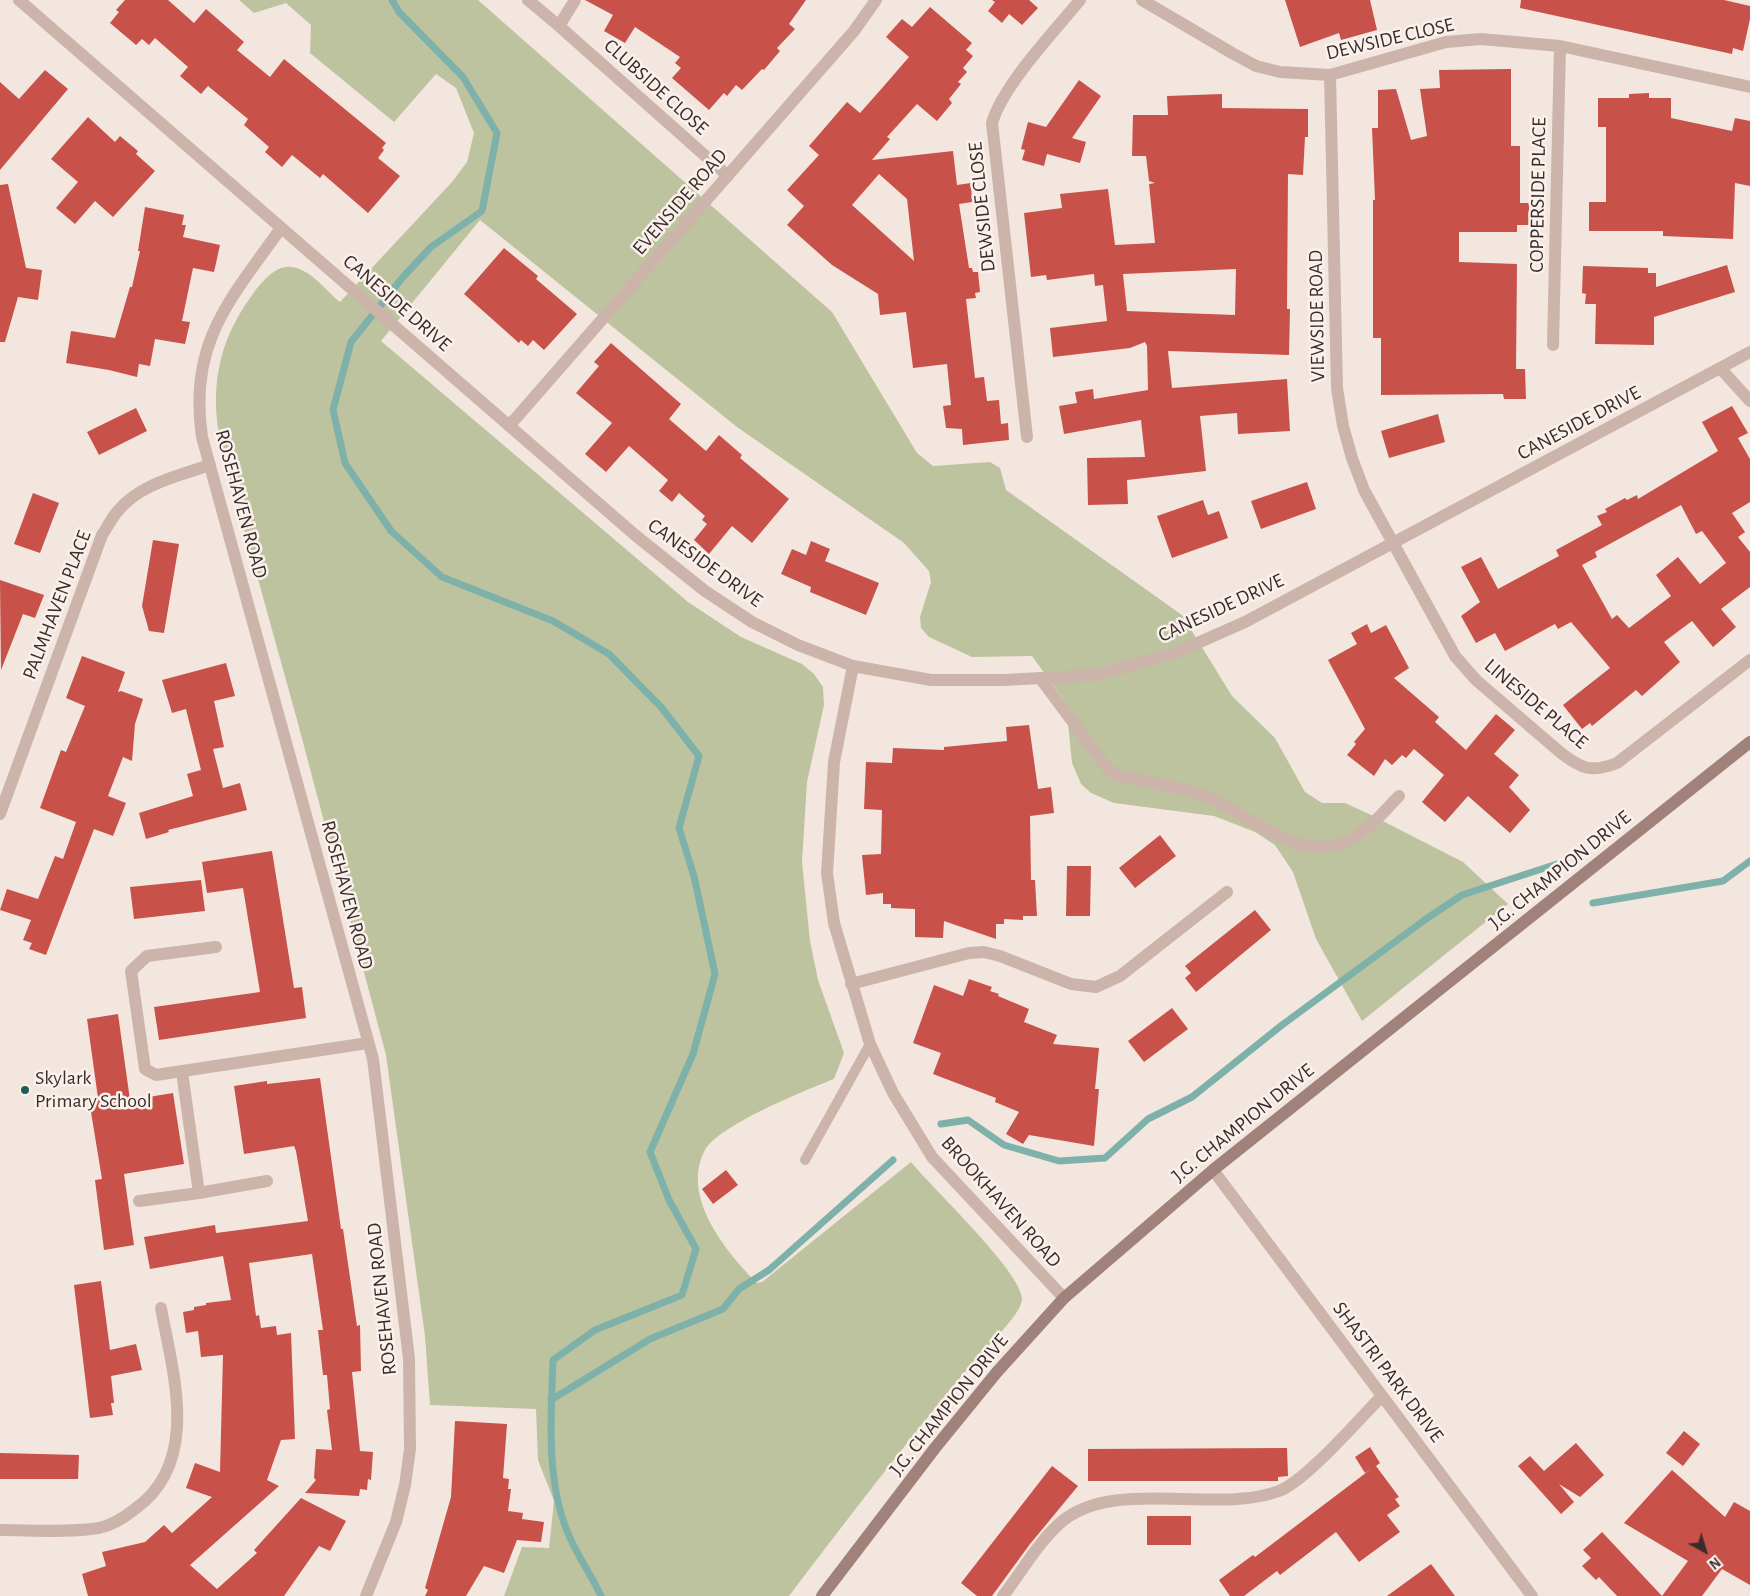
<!DOCTYPE html>
<html>
<head>
<meta charset="utf-8">
<style>
  body { margin:0 }
  #map { position:relative; width:1750px; height:1596px; overflow:hidden; background:#f3e6df; font-family:"Alegreya Sans",sans-serif }
  canvas { display:block }
  .north { position:absolute; left:1680px; top:1526px; width:50px; height:50px; -webkit-text-stroke:4px #fbf1ec; paint-order:stroke; rotate:141deg; font-size:14px; font-weight:700; line-height:20px; text-align:center; color:#3a2c2a }
  .north::after { content:''; display:block; margin:auto; width:18px; height:22px; background:#3a2c2a; clip-path:polygon(50% 0,100% 100%,50% 72%,0 100%) }
</style>
</head>
<body>
<div id="map">
<canvas width="1750" height="1596"></canvas>
<div class="north">N</div>
</div>
<script>
const ctx = document.querySelector('canvas').getContext('2d');
ctx.lineJoin = 'round';
function paint(path, color) { ctx.fillStyle = color; ctx.fill(path, 'evenodd'); }
function strokePath(path, color, width, dash) { ctx.strokeStyle = color; ctx.lineWidth = width; ctx.lineCap = dash ? 'butt' : 'round'; ctx.setLineDash(dash || []); ctx.stroke(path); }
function write(font, color, halo, rows, align = 'center') {
  ctx.font = font + ' "Alegreya Sans",sans-serif'; ctx.lineWidth = 5; ctx.setLineDash([]); ctx.textBaseline = 'middle'; ctx.strokeStyle = halo; ctx.fillStyle = color; for (const [text, x, y, turn = 0] of rows) {
    ctx.save(); ctx.translate(x, y); ctx.rotate((+turn || 0) * Math.PI / 180); ctx.textAlign = isNaN(turn) ? turn : align; if (halo) ctx.strokeText(text, 0, 0); ctx.fillText(text, 0, 0); ctx.restore();
  }
}
const green = new Path2D(`
  M 239,0 L 478,0 L 832,312 L 917,453 L 933,466 L 990,462 L 1000,468 L 1006,490 L 1182,615 L 1232,696 L 1275,738 L 1305,792 L 1322,803 L 1345,803 L 1369,814 L 1463,862 L 1508,904 L 1362,1021 L 1316,939 L 1293,872 L 1275,845 L 1255,832 L 1214,816 L 1114,803 L 1091,793 L 1081,784 L 1072,763 L 1066,703 L 1032,656 L 972,657 L 929,637 L 921,628 L 920,617 L 931,582 L 929,571 L 904,543 L 737,427 L 480,220 L 381,341 L 688,602 L 741,637 L 802,664 L 814,674 L 823,687 L 824,705 L 807,782 L 802,862 L 810,941 L 818,980 L 844,1053 L 834,1079 C 806,1090 719,1125 705,1150 C 680,1196 726,1252 757,1283 L 762,1282 L 911,1162 C 931,1187 1022,1272 1022,1299 C 1022,1314 985,1348 974,1361 C 910,1437 849,1517 789,1596 L 504,1596 L 522,1547 L 549,1548 L 554,1501 L 538,1460 L 536,1409 L 430,1405 L 425,1336 L 386,1055 L 296,716 L 221,446 C 209,387 218,340 255,291 C 263,281 276,265 291,267 C 311,269 325,290 340,302 L 452,182 L 467,162 L 474,133 L 456,88 L 436,74 L 394,122 L 310,53 L 311,25 L 286,3 L 254,13 Z`);
const stream = new Path2D(`
  M 392,0 L 399,12 L 463,77 L 497,133 L 482,211 L 431,247 L 403,277 L 351,342 L 333,410 L 345,463 L 391,531 L 442,577 L 553,621 L 609,654 L 661,707 L 699,756 L 679,828 L 694,876 L 715,974 L 693,1054 L 650,1152 L 669,1200 L 696,1249 L 682,1295 L 595,1330 L 553,1360 C 551,1416 546,1478 567,1531 C 576,1554 591,1574 601,1596
  M 1593,903 L 1723,881 L 1750,861
  M 941,1124 L 968,1120 L 1004,1145 L 1059,1161 L 1105,1158 L 1148,1119 L 1192,1097 L 1282,1025 L 1426,919 L 1462,895 L 1560,863
  M 551,1400 L 650,1339 L 723,1309 L 739,1289 L 769,1270 L 893,1160`);
const building = new Path2D(`
  M 125,0 L 168,0 L 194,23 L 206,9 L 244,42 L 237,50 L 270,77 L 284,59 L 386,143 L 382,148 L 384,150 L 378,158 L 400,176 L 368,213 L 323,174 L 320,178 L 292,155 L 282,167 L 265,152 L 269,147 L 244,125 L 248,119 L 208,86 L 201,94 L 180,76 L 188,67 L 155,38 L 149,45 L 142,39 L 136,45 L 110,23 L 119,12 L 116,10 Z
  M 585,0 L 806,0 L 789,24 L 795,29 L 777,48 L 780,51 L 764,70 L 762,69 L 742,90 L 736,85 L 727,96 L 724,93 L 709,110 L 672,78 L 681,68 L 675,63 L 680,57 L 635,27 L 625,43 L 604,31 L 613,15 Z
  M 992,0 L 1029,0 L 1038,8 L 1022,25 L 1009,14 L 1002,23 L 988,11 L 995,2 Z
  M 1285,0 L 1370,0 L 1377,30 L 1341,40 L 1339,33 L 1300,47 Z
  M 1521,0 L 1724,0 L 1750,6 L 1750,19 L 1743,51 L 1733,48 L 1732,54 L 1520,8 Z
  M 930,7 L 972,43 L 966,50 L 973,56 L 963,68 L 967,72 L 958,82 L 961,84 L 949,99 L 952,103 L 937,121 L 917,104 L 887,137 L 890,139 L 872,160 L 953,151 L 957,185 L 971,183 L 972,202 L 959,204 L 969,268 L 972,268 L 973,272 L 978,272 L 980,292 L 975,293 L 976,298 L 966,299 L 975,378 L 984,377 L 987,401 L 999,400 L 1001,424 L 1008,423 L 1009,440 L 963,445 L 962,429 L 946,428 L 943,406 L 951,405 L 947,364 L 913,368 L 906,312 L 880,315 L 878,294 L 832,265 L 787,225 L 804,206 L 787,190 L 819,155 L 809,146 L 847,102 L 860,113 L 883,87 L 909,57 L 886,37 L 902,19 L 912,27 ZM 879,174 L 907,199 L 914,261 L 852,205 Z
  M 1511,69 L 1511,146 L 1520,146 L 1520,203 L 1529,203 L 1529,225 L 1517,225 L 1517,232 L 1459,232 L 1459,262 L 1517,264 L 1516,369 L 1525,369 L 1526,399 L 1504,399 L 1503,394 L 1381,395 L 1381,338 L 1373,338 L 1373,200 L 1375,200 L 1372,128 L 1378,128 L 1378,90 L 1396,89 L 1411,140 L 1427,136 L 1420,89 L 1440,88 L 1439,70 Z
  M 45,70 L 68,89 L 0,170 L 0,82 L 19,99 Z
  M 1079,80 L 1101,96 L 1072,138 L 1086,142 L 1080,163 L 1047,154 L 1044,166 L 1022,160 L 1025,150 L 1021,149 L 1028,122 L 1046,127 Z
  M 1649,93 L 1649,98 L 1671,98 L 1671,118 L 1732,131 L 1735,118 L 1750,121 L 1750,186 L 1735,183 L 1733,239 L 1663,236 L 1663,231 L 1589,231 L 1589,202 L 1606,202 L 1606,127 L 1598,127 L 1598,98 L 1629,98 L 1629,94 Z
  M 1222,94 L 1222,108 L 1308,109 L 1308,137 L 1305,137 L 1303,175 L 1288,174 L 1287,309 L 1290,309 L 1289,355 L 1168,351 L 1172,388 L 1287,379 L 1290,431 L 1238,434 L 1237,413 L 1200,416 L 1206,471 L 1127,480 L 1128,504 L 1088,505 L 1087,458 L 1145,457 L 1141,420 L 1064,434 L 1059,406 L 1077,403 L 1075,392 L 1093,389 L 1094,399 L 1148,390 L 1147,346 L 1145,342 L 1130,348 L 1053,357 L 1050,328 L 1107,321 L 1103,285 L 1095,286 L 1094,274 L 1047,280 L 1046,275 L 1031,277 L 1024,213 L 1062,208 L 1060,194 L 1108,189 L 1115,245 L 1155,243 L 1149,184 L 1155,183 L 1149,181 L 1146,156 L 1132,156 L 1133,115 L 1168,115 L 1167,96 ZM 1236,269 L 1235,315 L 1127,311 L 1123,274 Z
  M 88,117 L 115,142 L 120,136 L 138,151 L 136,154 L 155,171 L 113,217 L 95,201 L 75,224 L 56,208 L 78,182 L 51,159 Z
  M 8,184 L 26,268 L 42,270 L 38,300 L 18,297 L 5,342 L 0,342 L 0,185 Z
  M 145,207 L 184,215 L 182,225 L 186,225 L 183,237 L 220,245 L 214,272 L 193,268 L 182,321 L 190,322 L 185,344 L 155,339 L 150,366 L 139,364 L 137,377 L 109,370 L 66,363 L 71,331 L 115,338 L 130,287 L 132,287 L 140,251 L 138,251 Z
  M 504,248 L 538,276 L 536,279 L 577,314 L 544,350 L 533,340 L 528,346 L 521,340 L 519,343 L 464,294 Z
  M 1727,265 L 1735,292 L 1654,317 L 1654,345 L 1595,344 L 1596,304 L 1585,304 L 1586,294 L 1582,293 L 1583,266 L 1648,268 L 1648,273 L 1656,273 L 1656,287 Z
  M 611,343 L 681,404 L 669,419 L 706,451 L 719,435 L 742,455 L 740,458 L 789,499 L 752,543 L 732,526 L 709,554 L 694,540 L 707,524 L 702,520 L 705,516 L 679,493 L 672,502 L 659,491 L 668,480 L 629,446 L 606,472 L 585,454 L 612,423 L 576,393 L 599,366 L 594,362 Z
  M 1732,406 L 1748,433 L 1738,438 L 1750,459 L 1750,502 L 1732,513 L 1745,532 L 1738,537 L 1750,552 L 1750,587 L 1721,609 L 1736,627 L 1713,647 L 1692,621 L 1664,642 L 1680,662 L 1642,696 L 1636,690 L 1592,726 L 1590,723 L 1582,729 L 1563,705 L 1610,668 L 1571,622 L 1558,629 L 1555,624 L 1505,651 L 1495,633 L 1476,643 L 1461,616 L 1480,602 L 1461,567 L 1481,557 L 1498,589 L 1559,556 L 1556,550 L 1602,525 L 1597,516 L 1607,512 L 1605,509 L 1625,498 L 1627,500 L 1637,495 L 1638,499 L 1718,451 L 1702,422 ZM 1681,505 L 1696,534 L 1702,531 L 1726,563 L 1700,584 L 1678,557 L 1656,575 L 1671,596 L 1629,628 L 1617,615 L 1612,619 L 1582,565 L 1597,557 L 1595,552 Z
  M 136,408 L 147,431 L 99,455 L 87,432 Z
  M 1438,414 L 1445,442 L 1389,458 L 1381,431 Z
  M 1307,482 L 1316,509 L 1261,529 L 1251,501 Z
  M 33,493 L 59,503 L 40,553 L 14,544 Z
  M 1203,500 L 1208,515 L 1219,511 L 1228,538 L 1172,558 L 1157,516 Z
  M 153,540 L 179,544 L 164,633 L 149,631 L 142,606 Z
  M 811,541 L 830,549 L 825,561 L 879,583 L 866,615 L 810,592 L 811,587 L 781,574 L 792,549 L 806,555 Z
  M 0,580 L 44,595 L 35,618 L 23,614 L 1,670 Z
  M 1367,624 L 1371,633 L 1386,625 L 1409,668 L 1394,678 L 1439,717 L 1435,722 L 1466,750 L 1496,714 L 1515,730 L 1494,754 L 1519,775 L 1509,787 L 1530,810 L 1510,833 L 1468,796 L 1445,822 L 1422,802 L 1444,775 L 1414,749 L 1406,758 L 1402,755 L 1392,765 L 1385,759 L 1374,776 L 1347,755 L 1356,744 L 1354,742 L 1365,729 L 1328,660 L 1357,644 L 1351,633 Z
  M 82,656 L 125,672 L 118,692 L 121,691 L 143,699 L 135,724 L 132,761 L 123,757 L 108,796 L 126,803 L 113,836 L 94,829 L 46,955 L 29,949 L 32,943 L 23,940 L 31,920 L 0,910 L 7,889 L 38,899 L 55,856 L 63,859 L 76,822 L 40,808 L 61,750 L 66,752 L 85,706 L 66,698 Z
  M 226,663 L 235,696 L 214,701 L 224,747 L 213,749 L 223,788 L 240,783 L 247,810 L 168,830 L 169,832 L 146,839 L 139,813 L 193,796 L 187,774 L 201,770 L 186,709 L 172,713 L 162,680 Z
  M 1029,725 L 1038,789 L 1051,787 L 1054,813 L 1030,816 L 1031,880 L 1035,880 L 1037,916 L 1023,916 L 1023,920 L 1004,919 L 1004,924 L 996,924 L 996,939 L 944,921 L 943,938 L 915,937 L 915,909 L 891,908 L 891,904 L 883,904 L 883,893 L 866,895 L 862,855 L 881,854 L 882,810 L 864,809 L 866,762 L 892,763 L 893,748 L 944,750 L 944,747 L 1007,741 L 1006,727 Z
  M 1160,835 L 1176,856 L 1135,888 L 1119,868 Z
  M 272,851 L 294,988 L 302,987 L 306,1018 L 159,1040 L 154,1007 L 260,992 L 243,888 L 207,893 L 202,862 Z
  M 1067,866 L 1091,866 L 1090,916 L 1066,916 Z
  M 201,880 L 205,911 L 134,919 L 130,887 Z
  M 1255,910 L 1271,930 L 1196,992 L 1185,978 L 1191,973 L 1185,966 Z
  M 969,979 L 992,987 L 990,991 L 999,994 L 998,996 L 1029,1009 L 1024,1022 L 1057,1035 L 1053,1044 L 1099,1048 L 1095,1089 L 1099,1089 L 1094,1146 L 1029,1135 L 1023,1144 L 1006,1134 L 1019,1112 L 995,1102 L 996,1098 L 933,1074 L 941,1053 L 913,1043 L 934,985 L 963,996 Z
  M 1172,1008 L 1188,1029 L 1144,1062 L 1128,1041 Z
  M 118,1014 L 130,1100 L 173,1093 L 184,1164 L 124,1174 L 134,1245 L 104,1250 L 95,1180 L 102,1179 L 89,1100 L 98,1098 L 87,1019 Z
  M 320,1078 L 341,1229 L 343,1229 L 357,1326 L 360,1325 L 361,1371 L 352,1372 L 360,1451 L 373,1452 L 371,1480 L 368,1479 L 367,1490 L 360,1489 L 359,1496 L 305,1493 L 316,1480 L 314,1478 L 316,1449 L 332,1450 L 327,1410 L 330,1409 L 327,1375 L 323,1375 L 318,1330 L 323,1330 L 312,1254 L 249,1263 L 256,1316 L 259,1315 L 261,1328 L 276,1326 L 277,1335 L 291,1333 L 295,1439 L 281,1440 L 267,1480 L 279,1486 L 190,1565 L 217,1589 L 257,1553 L 254,1550 L 301,1498 L 346,1521 L 330,1551 L 319,1546 L 284,1596 L 88,1596 L 82,1574 L 106,1566 L 102,1552 L 145,1542 L 164,1525 L 172,1533 L 212,1497 L 186,1488 L 195,1463 L 220,1472 L 223,1355 L 201,1357 L 198,1331 L 186,1333 L 183,1312 L 194,1310 L 194,1307 L 206,1305 L 206,1303 L 231,1300 L 223,1256 L 150,1269 L 144,1237 L 215,1225 L 216,1233 L 308,1221 L 296,1151 L 294,1146 L 244,1154 L 234,1086 L 267,1081 L 267,1084 Z
  M 726,1170 L 738,1185 L 713,1204 L 702,1189 Z
  M 101,1281 L 110,1350 L 136,1344 L 142,1370 L 111,1376 L 114,1403 L 111,1403 L 113,1415 L 90,1418 L 74,1285 Z
  M 455,1421 L 507,1424 L 503,1478 L 509,1479 L 508,1489 L 511,1489 L 508,1511 L 523,1513 L 522,1519 L 544,1522 L 541,1542 L 517,1540 L 504,1573 L 484,1566 L 466,1596 L 425,1596 L 428,1590 L 425,1588 L 451,1497 Z
  M 1684,1431 L 1700,1444 L 1683,1466 L 1666,1453 Z
  M 1576,1443 L 1604,1475 L 1580,1497 L 1559,1484 L 1574,1502 L 1561,1514 L 1518,1466 L 1530,1456 L 1544,1471 Z
  M 1370,1447 L 1380,1463 L 1376,1466 L 1399,1497 L 1395,1499 L 1400,1506 L 1387,1515 L 1400,1532 L 1359,1562 L 1336,1532 L 1280,1575 L 1277,1571 L 1244,1596 L 1230,1596 L 1219,1580 L 1253,1555 L 1255,1557 L 1371,1469 L 1365,1473 L 1355,1457 Z
  M 1287,1448 L 1288,1476 L 1278,1477 L 1278,1481 L 1088,1481 L 1088,1449 Z
  M 0,1453 L 79,1455 L 78,1479 L 0,1479 Z
  M 1052,1466 L 1078,1486 L 1030,1544 L 992,1596 L 977,1596 L 961,1583 Z
  M 1672,1470 L 1725,1517 L 1734,1502 L 1750,1511 L 1750,1585 L 1722,1569 L 1702,1596 L 1617,1596 L 1599,1577 L 1596,1580 L 1582,1566 L 1591,1558 L 1583,1550 L 1602,1532 L 1662,1596 L 1688,1561 L 1624,1523 Z
  M 1147,1516 L 1191,1516 L 1191,1545 L 1147,1545 Z
  M 1431,1564 L 1455,1596 L 1387,1596 Z`);
const lane = new Path2D(`
  M 805,1160 L 870,1044`);
const street = new Path2D(`
  M 19,0 L 635,535 L 705,591 L 752,622 L 798,645 L 853,666 L 931,680 L 1004,680 L 1097,675 L 1175,653 L 1245,622 L 1750,352
  M 528,0 L 559,26
  M 575,0 L 559,26 L 728,176
  M 1142,0 L 1232,53 L 1256,66 L 1280,72 L 1330,75 L 1446,42 L 1481,39 L 1560,46 L 1750,87
  M 1330,75 L 1337,388 L 1343,426 L 1352,458 L 1364,490 L 1455,656 L 1476,680 L 1561,753 C 1582,769 1591,773 1617,763 L 1750,660
  M 281,228 C 230,300 188,343 202,437 L 373,1059 L 409,1359 L 410,1449 L 405,1485 L 396,1522 L 366,1596
  M 1553,345 L 1560,46
  M 1721,369 L 1750,401
  M 509,426 L 854,31 L 876,0
  M 1027,437 L 992,123 C 1003,85 1054,32 1080,0
  M 853,666 L 834,762 L 827,873 L 834,923 L 870,1044 L 893,1093 L 932,1157 L 1064,1298
  M 1040,678 L 1107,768 L 1119,776 C 1147,782 1178,786 1204,796 C 1252,814 1302,870 1354,837 C 1372,827 1385,810 1399,796
  M 0,814 L 102,535 C 107,528 111,519 117,512 C 139,484 178,476 210,465
  M 216,947 L 147,956 L 131,971 L 145,1069 L 156,1075 L 368,1043
  M 851,984 L 969,953 L 984,952 L 1000,956 L 1071,984 L 1096,987 L 1120,976 L 1227,892
  M 182,1072 L 199,1193
  M 1213,1170 L 1532,1596
  M 139,1201 L 199,1193 L 267,1181
  M 0,1530 C 32,1530 67,1533 99,1528 C 112,1525 125,1517 135,1509 C 201,1462 173,1374 161,1308
  M 1003,1596 C 1021,1573 1037,1544 1059,1524 C 1111,1476 1215,1515 1279,1491 C 1306,1481 1360,1418 1382,1396`);
const secondary = new Path2D(`
  M 822,1596 L 935,1448 L 997,1372 L 1064,1298 L 1213,1170 L 1750,742`);
const markers = [
  [25,1090,5,"#1e5d56"]
];
const streetNames = [
  ["DEWSIDE CLOSE",1390,39,-13],
  ["CLUBSIDE CLOSE",656,87,42],
  ["COPPERSIDE PLACE",1538,195,-89],
  ["EVENSIDE ROAD",680,202,-49],
  ["DEWSIDE CLOSE",982,207,-96],
  ["CANESIDE DRIVE",397,303,41],
  ["VIEWSIDE ROAD",1317,316,-91],
  ["CANESIDE DRIVE",1579,423,-28],
  ["ROSEHAVEN ROAD",241,504,75],
  ["CANESIDE DRIVE",705,563,36],
  ["PALMHAVEN PLACE",57,605,-69],
  ["CANESIDE DRIVE",1221,608,-25],
  ["LINESIDE PLACE",1536,704,40],
  ["J.G. CHAMPION DRIVE",1560,870,-39],
  ["ROSEHAVEN ROAD",347,895,75],
  ["J.G. CHAMPION DRIVE",1243,1123,-39],
  ["BROOKHAVEN ROAD",1001,1202,48],
  ["ROSEHAVEN ROAD",382,1299,-96],
  ["SHASTRI PARK DRIVE",1388,1372,53],
  ["J.G. CHAMPION DRIVE",949,1405,-51]
];
const poiNames = [
  ["Skylark",35,1078],
  ["Primary School",35,1101]
];
paint(green, '#bdc39e');
strokePath(stream, '#7db1aa', 7);
paint(building, '#c85149');
strokePath(lane, '#ccb4aa', 10);
strokePath(street, '#ccb4aa', 12);
strokePath(secondary, '#a0827b', 12);
for (const [x, y, r, color] of markers) { const dot = new Path2D(); dot.arc(x, y, r, 0, 2 * Math.PI); ctx.fillStyle = color; ctx.fill(dot); strokePath(dot, '#fbf1ec', 2); }
write('20px', '#3a2c2a', '#fbf1ec', streetNames);
write('20px', '#3a2c2a', '#fbf1ec', poiNames, 'left');
</script>
</body>
</html>
